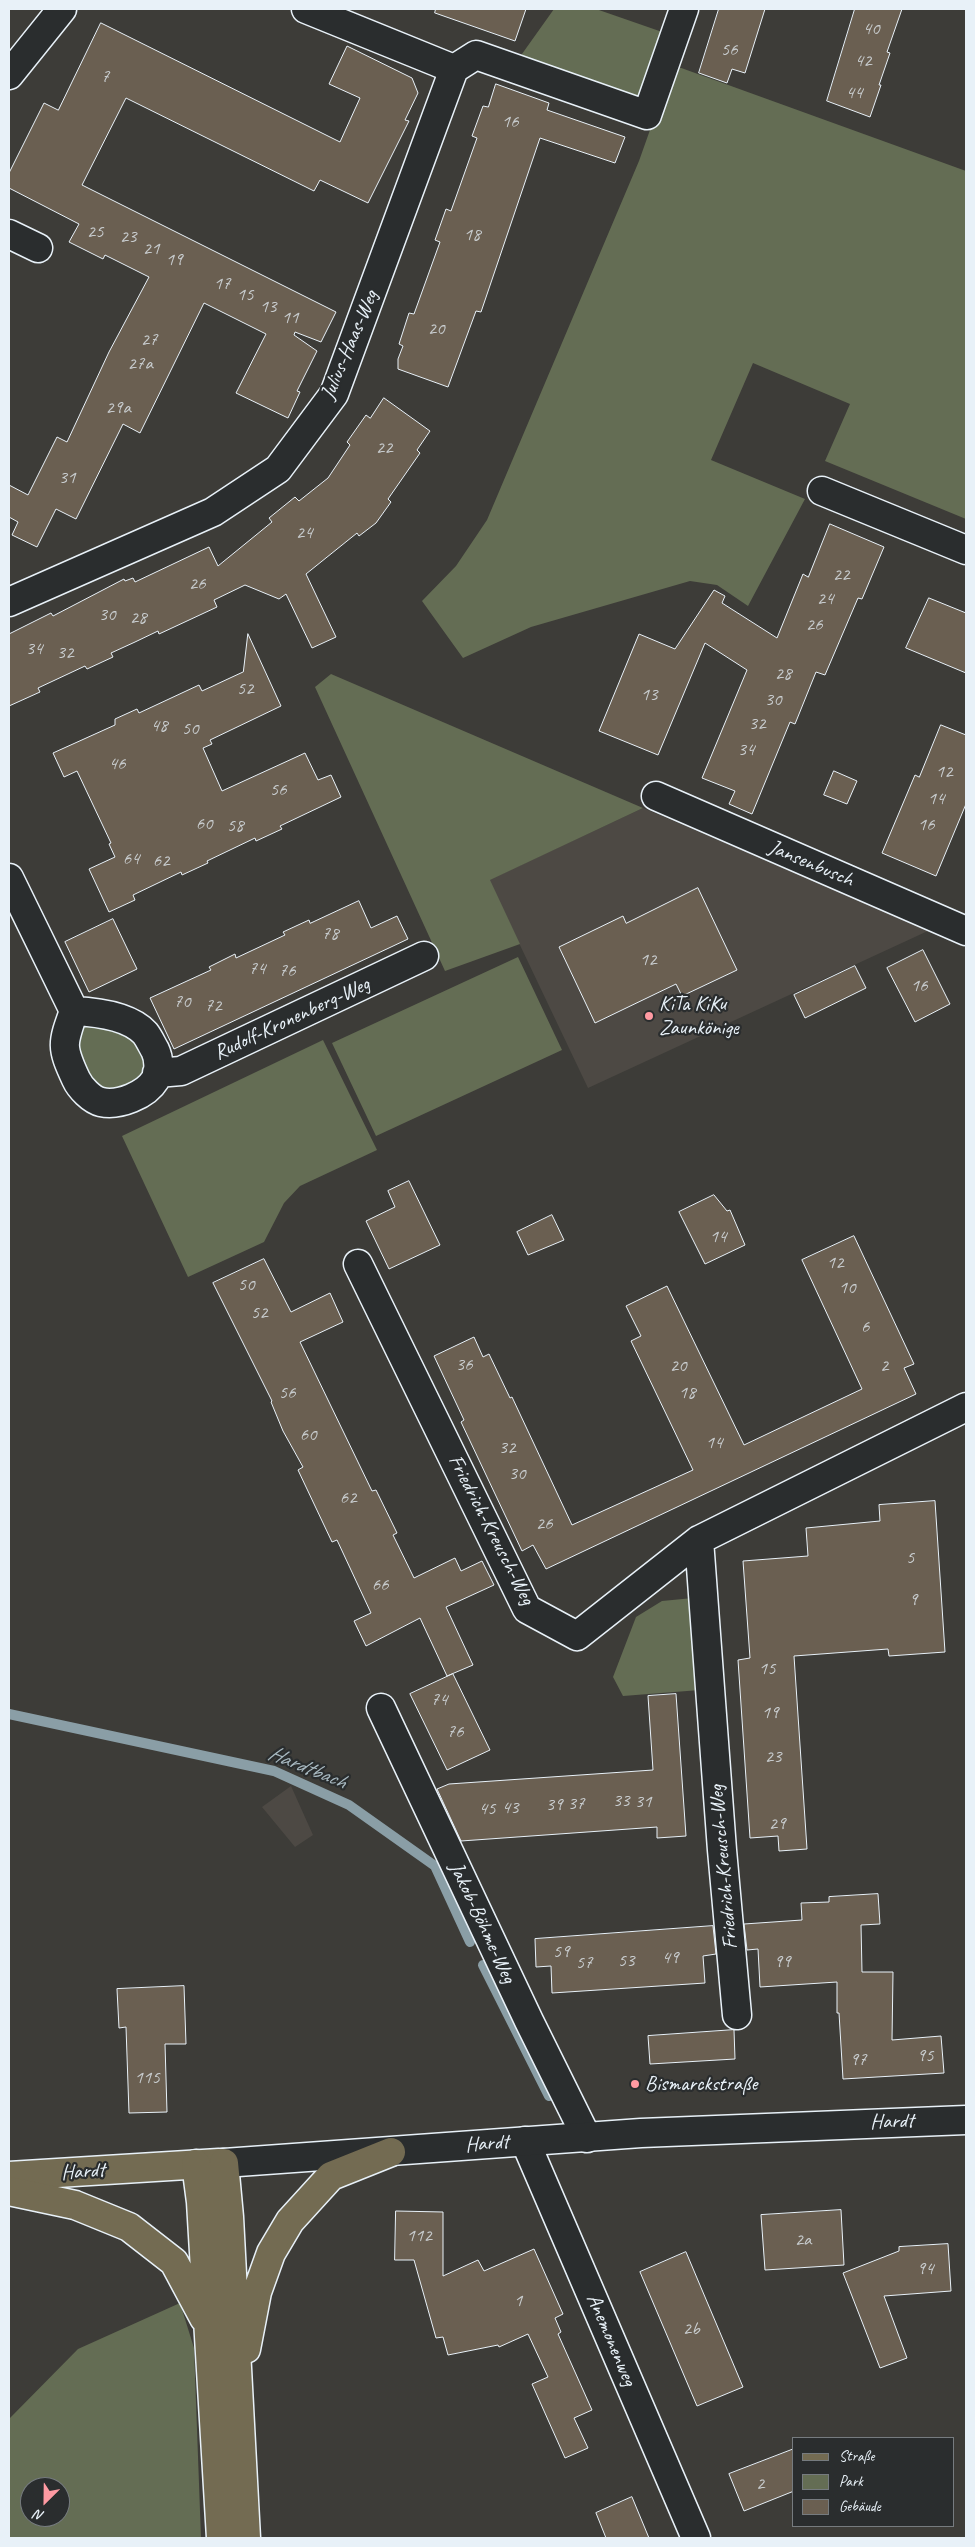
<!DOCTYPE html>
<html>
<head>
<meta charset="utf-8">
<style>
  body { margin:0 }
  #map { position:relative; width:975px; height:2547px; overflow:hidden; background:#3d3c38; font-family:Caveat,sans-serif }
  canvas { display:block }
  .frame { position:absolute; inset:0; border:10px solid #e8f1f8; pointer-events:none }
  .legend { position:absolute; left:792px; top:2437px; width:162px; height:90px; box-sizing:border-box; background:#2a2d2e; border:1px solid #767b7f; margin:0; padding:6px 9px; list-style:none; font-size:15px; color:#e8f1f8 }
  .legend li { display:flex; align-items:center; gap:10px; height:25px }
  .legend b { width:25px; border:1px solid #767b7f }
  .north { position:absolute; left:20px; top:2477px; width:50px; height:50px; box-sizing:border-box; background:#2a2d2e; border:1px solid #767b7f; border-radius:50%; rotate:203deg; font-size:14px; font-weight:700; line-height:20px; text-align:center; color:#e8f1f8 }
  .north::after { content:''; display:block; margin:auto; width:18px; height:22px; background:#ff9aa2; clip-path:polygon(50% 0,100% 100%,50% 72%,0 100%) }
</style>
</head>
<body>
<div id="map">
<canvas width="975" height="2547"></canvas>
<div class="frame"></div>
<ul class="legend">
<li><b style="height:6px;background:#736b52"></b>Straße</li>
<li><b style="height:14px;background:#646d54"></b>Park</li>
<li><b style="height:14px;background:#6a5f51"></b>Gebäude</li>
</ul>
<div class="north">N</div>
</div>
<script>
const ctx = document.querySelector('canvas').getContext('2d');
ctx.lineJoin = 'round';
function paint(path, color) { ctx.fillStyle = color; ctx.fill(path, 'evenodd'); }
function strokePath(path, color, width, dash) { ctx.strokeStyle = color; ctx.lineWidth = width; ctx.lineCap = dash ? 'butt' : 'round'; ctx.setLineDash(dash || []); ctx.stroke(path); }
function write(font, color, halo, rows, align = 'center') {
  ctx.font = font + ' Caveat,sans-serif'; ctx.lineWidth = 4.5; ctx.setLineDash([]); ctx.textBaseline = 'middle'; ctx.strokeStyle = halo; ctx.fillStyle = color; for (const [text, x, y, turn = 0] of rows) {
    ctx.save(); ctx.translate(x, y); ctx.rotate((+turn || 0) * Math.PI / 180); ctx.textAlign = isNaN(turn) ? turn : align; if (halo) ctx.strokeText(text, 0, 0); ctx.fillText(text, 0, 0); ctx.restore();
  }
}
const built = new Path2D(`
  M 643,808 L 930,930 L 588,1088 L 489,880 Z
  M 291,1786 L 313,1835 L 295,1847 L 262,1807 Z`);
const green = new Path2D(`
  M 554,9 L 596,9 L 668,34 L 642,105 L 517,61 Z
  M 673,65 L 966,171 L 966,519 L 825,461 L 850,404 L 753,363 L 711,460 L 805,499 L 748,606 L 717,585 L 690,581 L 531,627 L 463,658 L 422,601 L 456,566 L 487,520 L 639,161 Z
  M 331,674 L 643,808 L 490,880 L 520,944 L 445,971 L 315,687 Z
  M 518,957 L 562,1050 L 376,1136 L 332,1043 Z
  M 90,1023 L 130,1036 L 142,1046 L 148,1075 L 111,1093 L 91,1082 L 82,1064 L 74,1035 L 80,1025 Z
  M 323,1040 L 377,1150 L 300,1186 L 284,1203 L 264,1242 L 188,1277 L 122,1136 Z
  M 693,1598 L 700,1690 L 623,1696 L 613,1677 L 636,1617 L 662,1601 Z
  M 180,2303 L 194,2348 L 201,2538 L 9,2538 L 9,2419 L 78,2349 ZM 30,2487 L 60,2487 L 60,2517 L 30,2517 Z`);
const stream = new Path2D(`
  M 9,1714 L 274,1771 L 349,1805 L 435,1866 L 470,1942
  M 483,1965 L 549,2096`);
const building = new Path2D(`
  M 436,9 L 526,9 L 515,41 L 435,13 Z
  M 719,9 L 765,9 L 745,73 L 732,69 L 727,83 L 699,73 Z
  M 855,9 L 902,9 L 887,52 L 890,53 L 879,85 L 881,85 L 870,117 L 827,101 Z
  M 101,23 L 340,142 L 360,98 L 329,84 L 347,46 L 412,78 L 418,93 L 405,120 L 409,121 L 368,203 L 320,180 L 314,191 L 126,98 L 82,185 L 336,312 L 321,342 L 295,332 L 294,335 L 317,351 L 297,391 L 300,392 L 288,418 L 236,393 L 266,334 L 204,303 L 140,433 L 123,424 L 76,519 L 56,509 L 37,547 L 12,535 L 18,522 L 9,517 L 9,485 L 28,495 L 57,437 L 67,442 L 109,352 L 149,277 L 105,255 L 103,259 L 69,242 L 79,224 L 9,188 L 9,173 L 44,103 L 58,110 Z
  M 496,84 L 549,103 L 547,110 L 625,137 L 615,163 L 540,138 L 481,312 L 476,311 L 448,387 L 398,369 L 398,359 L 403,346 L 399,344 L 409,313 L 414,314 L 440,242 L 435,240 L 446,209 L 451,211 L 477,138 L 472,136 L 483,106 L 488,107 Z
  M 384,398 L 430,431 L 417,450 L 420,453 L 388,499 L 391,502 L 376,523 L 359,536 L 357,533 L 306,574 L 336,637 L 312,648 L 286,594 L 279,599 L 245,585 L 214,600 L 217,607 L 159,634 L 158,631 L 135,642 L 111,653 L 113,657 L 87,669 L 85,666 L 38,688 L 40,692 L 9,706 L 9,634 L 51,613 L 53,616 L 124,579 L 125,581 L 133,578 L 135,582 L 209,547 L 218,566 L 272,522 L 269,518 L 295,497 L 299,501 L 328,478 L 350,445 L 347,442 L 366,415 L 370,418 Z
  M 830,524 L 884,547 L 862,599 L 858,598 L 825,675 L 816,672 L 795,724 L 790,722 L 752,814 L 729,804 L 735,791 L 702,778 L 747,670 L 705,643 L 658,755 L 599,731 L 639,634 L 675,649 L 714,590 L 725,596 L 722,603 L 777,638 L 803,574 L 808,577 Z
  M 929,598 L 966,613 L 966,673 L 906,648 Z
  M 248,634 L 281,706 L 210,740 L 212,744 L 203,748 L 222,791 L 305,753 L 318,780 L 331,775 L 341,797 L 280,826 L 282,829 L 256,841 L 255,838 L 207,861 L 208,863 L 182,875 L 181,872 L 133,895 L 135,900 L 109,912 L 89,869 L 115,857 L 109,844 L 111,843 L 77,771 L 64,777 L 53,753 L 115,725 L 115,719 L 137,709 L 139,713 L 199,685 L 202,691 L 243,672 Z
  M 941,725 L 966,735 L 966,804 L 936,876 L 882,853 L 915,775 L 919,777 Z
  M 834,771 L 857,781 L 847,804 L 824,795 Z
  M 698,888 L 737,970 L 682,996 L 676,984 L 595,1023 L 559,947 L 623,916 L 626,923 Z
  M 359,901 L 371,928 L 397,916 L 408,939 L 174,1049 L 150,998 L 211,970 L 209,967 L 235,954 L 236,958 L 285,935 L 283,932 L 309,920 L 310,923 Z
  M 113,919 L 137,969 L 89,992 L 65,942 Z
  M 923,950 L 950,1004 L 915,1022 L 887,968 Z
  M 855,966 L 866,988 L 805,1018 L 794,995 Z
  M 409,1181 L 440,1245 L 389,1269 L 366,1221 L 395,1207 L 388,1191 Z
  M 714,1195 L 727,1211 L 730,1210 L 745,1245 L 705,1264 L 679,1212 Z
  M 552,1215 L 564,1240 L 528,1255 L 517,1232 Z
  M 854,1236 L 914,1364 L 904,1368 L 916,1394 L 546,1569 L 533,1545 L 522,1551 L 461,1422 L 464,1420 L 434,1356 L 474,1337 L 483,1357 L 489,1354 L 510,1398 L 512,1397 L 572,1525 L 693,1470 L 631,1341 L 641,1336 L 626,1306 L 667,1286 L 744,1445 L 862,1389 L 802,1260 Z
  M 264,1259 L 291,1312 L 330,1293 L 343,1322 L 300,1342 L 372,1491 L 376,1490 L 397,1533 L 393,1535 L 414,1578 L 455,1558 L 461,1571 L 482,1561 L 494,1585 L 446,1607 L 473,1665 L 447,1676 L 420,1618 L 366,1646 L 354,1621 L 371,1613 L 337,1540 L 332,1542 L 298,1470 L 303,1467 L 283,1431 L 271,1402 L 272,1401 L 213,1283 Z
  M 935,1501 L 945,1652 L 889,1656 L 888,1649 L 794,1656 L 807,1849 L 779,1851 L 778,1836 L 750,1838 L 738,1660 L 750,1658 L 743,1561 L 808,1556 L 806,1528 L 880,1521 L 879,1505 Z
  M 453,1674 L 490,1750 L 447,1770 L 410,1694 Z
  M 676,1694 L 686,1836 L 657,1838 L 657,1827 L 461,1841 L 437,1789 L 449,1784 L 653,1770 L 648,1696 Z
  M 878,1894 L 880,1924 L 861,1925 L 862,1972 L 893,1972 L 892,2040 L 941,2036 L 944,2073 L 843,2079 L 839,2013 L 837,2013 L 837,1982 L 760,1987 L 758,1949 L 747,1950 L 744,1924 L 802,1920 L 801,1903 L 829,1902 L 829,1897 Z
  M 713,1926 L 716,1954 L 703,1956 L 705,1983 L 552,1993 L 551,1966 L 536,1967 L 535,1939 Z
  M 184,1986 L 186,2044 L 165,2044 L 167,2112 L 129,2113 L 126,2027 L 119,2028 L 117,1989 Z
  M 734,2030 L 735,2059 L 650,2064 L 648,2036 Z
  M 841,2210 L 844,2265 L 765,2270 L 761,2215 Z
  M 396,2211 L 443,2212 L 443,2276 L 478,2260 L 484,2271 L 534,2249 L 563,2314 L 555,2318 L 561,2332 L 558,2334 L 592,2410 L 574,2418 L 588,2448 L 565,2458 L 532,2384 L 548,2377 L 528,2334 L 499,2347 L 498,2345 L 448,2355 L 443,2337 L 436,2338 L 414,2260 L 395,2260 Z
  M 948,2244 L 951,2291 L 884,2296 L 907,2358 L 880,2368 L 843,2273 L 899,2251 L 899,2247 Z
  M 686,2252 L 743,2387 L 697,2406 L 640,2272 Z
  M 794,2449 L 794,2491 L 744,2511 L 729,2474 Z
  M 632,2497 L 649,2538 L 606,2538 L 596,2513 Z`);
const minor = new Path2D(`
  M 454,69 L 476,55 L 647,115 L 684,9
  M 9,75 L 62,9
  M 9,234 L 38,248
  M 822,491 L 966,550
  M 9,602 L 213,512 L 278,469 L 334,394 L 454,69 L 306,9
  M 656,796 L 966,931
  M 9,878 L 74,1011 C 62,1044 61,1047 76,1079 C 80,1088 92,1100 101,1102 C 119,1106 146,1095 155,1080 C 160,1072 159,1058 155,1050 C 152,1045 149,1038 145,1033 C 129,1016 96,1012 74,1011
  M 157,1073 L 181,1071 L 424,956
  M 358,1264 L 527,1609 L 577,1636 L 699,1540 L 966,1407
  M 699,1540 L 722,1850 L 737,2015
  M 381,1708 L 529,2021 L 587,2138
  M 525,2141 L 696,2538`);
const secondary = new Path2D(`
  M 224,2163 L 641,2133 L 966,2120`);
const primary = new Path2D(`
  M 9,2176 L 219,2163`);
const motorway = new Path2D(`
  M 224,2163 L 229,2217 L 246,2538
  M 196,2164 L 201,2202 L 221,2538
  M 9,2191 L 75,2205 L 129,2227 L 174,2262 L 204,2318
  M 246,2349 L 257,2292 L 271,2253 L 290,2221 L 331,2176 L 391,2152`);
const markers = [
  [649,1016,5,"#ff9aa2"],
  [635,2084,5,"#ff9aa2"]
];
const numberNames = [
  ["40",871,29],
  ["56",729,50],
  ["42",863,61],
  ["7",105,77],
  ["44",854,93],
  ["16",510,122],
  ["25",95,232],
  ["18",472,235],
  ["23",128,237],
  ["21",151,249],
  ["19",174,260],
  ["17",222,284],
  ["15",245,295],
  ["13",268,307],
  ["11",290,318],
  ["20",436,329],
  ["27",149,340],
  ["27a",140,364],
  ["29a",118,408],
  ["22",384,448],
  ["31",67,478],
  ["24",304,533],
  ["22",841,575],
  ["26",197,584],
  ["24",825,599],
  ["30",107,615],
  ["28",138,618],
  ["26",814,625],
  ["34",34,649],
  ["32",65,653],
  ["28",783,674],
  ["52",245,689],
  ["13",649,695],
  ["30",773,700],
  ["32",757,724],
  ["48",159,726],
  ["50",190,729],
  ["34",746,750],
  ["46",117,764],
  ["12",944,772],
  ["56",278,790],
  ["14",936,799],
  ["60",204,824],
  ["16",926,825],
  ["58",235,826],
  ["64",131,859],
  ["62",161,861],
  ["78",330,934],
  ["12",648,960],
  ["74",257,969],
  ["76",287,971],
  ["16",919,986],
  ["70",182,1002],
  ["72",213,1006],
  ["14",718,1237],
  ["12",835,1263],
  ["50",246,1285],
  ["10",847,1288],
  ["52",259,1313],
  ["6",865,1327],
  ["36",464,1365],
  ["20",678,1366],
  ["2",884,1366],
  ["56",287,1393],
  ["18",687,1393],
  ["60",308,1435],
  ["14",714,1443],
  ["32",507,1448],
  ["30",517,1474],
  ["62",348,1498],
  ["26",544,1524],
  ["5",910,1558],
  ["66",380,1585],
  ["9",913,1600],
  ["15",767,1669],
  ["74",439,1700],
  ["19",770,1713],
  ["76",455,1732],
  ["23",773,1757],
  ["33",621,1801],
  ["31",643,1802],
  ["37",576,1804],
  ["39",554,1805],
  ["43",510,1808],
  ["45",487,1809],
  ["29",777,1824],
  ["59",561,1952],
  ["49",670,1958],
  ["53",626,1961],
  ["99",782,1962],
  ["57",584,1963],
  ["95",925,2056],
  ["97",858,2060],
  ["115",147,2078],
  ["112",419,2236],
  ["2a",803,2240],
  ["94",925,2269],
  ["1",518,2301],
  ["2b",691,2329],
  ["2",760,2484]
];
const streetNames = [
  ["Julius-Haas-Weg",350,345,-67],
  ["Jansenbusch",811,864,23],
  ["Rudolf-Kronenberg-Weg",292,1019,-25],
  ["Friedrich-Kreusch-Weg",491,1530,63],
  ["Friedrich-Kreusch-Weg",724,1867,-95],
  ["Jakob-Böhme-Weg",482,1923,65],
  ["Hardt",892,2122,-2],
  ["Hardt",487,2144,-5],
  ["Hardt",83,2172,-4],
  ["Anemonenweg",611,2340,67]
];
const poiNames = [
  ["KiTa KiKu",659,1004],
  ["Zaunkönige",659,1028],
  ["Bismarckstraße",645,2084]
];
const waterNames = [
  ["Hardtbach",307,1768,22]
];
paint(built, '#4d4944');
paint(green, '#646d54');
strokePath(stream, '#8a9ea6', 10);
paint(building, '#6a5f51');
strokePath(building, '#e8f1f8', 1);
strokePath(minor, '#e8f1f8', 31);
strokePath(secondary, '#e8f1f8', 31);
strokePath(primary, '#e8f1f8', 31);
strokePath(motorway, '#e8f1f8', 31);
strokePath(minor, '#2a2d2e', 28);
strokePath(secondary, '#2a2d2e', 28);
strokePath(primary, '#736b52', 28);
strokePath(motorway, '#736b52', 28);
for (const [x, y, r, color] of markers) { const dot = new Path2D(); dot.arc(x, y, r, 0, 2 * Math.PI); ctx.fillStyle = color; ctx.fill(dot); strokePath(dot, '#2a2d2e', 2); }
write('19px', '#c8ccce', null, numberNames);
write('21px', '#e8f1f8', '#2a2d2e', streetNames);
write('21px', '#e8f1f8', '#2a2d2e', poiNames, 'left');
write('italic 22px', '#a9bac2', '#2a2d2e', waterNames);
</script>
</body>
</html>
